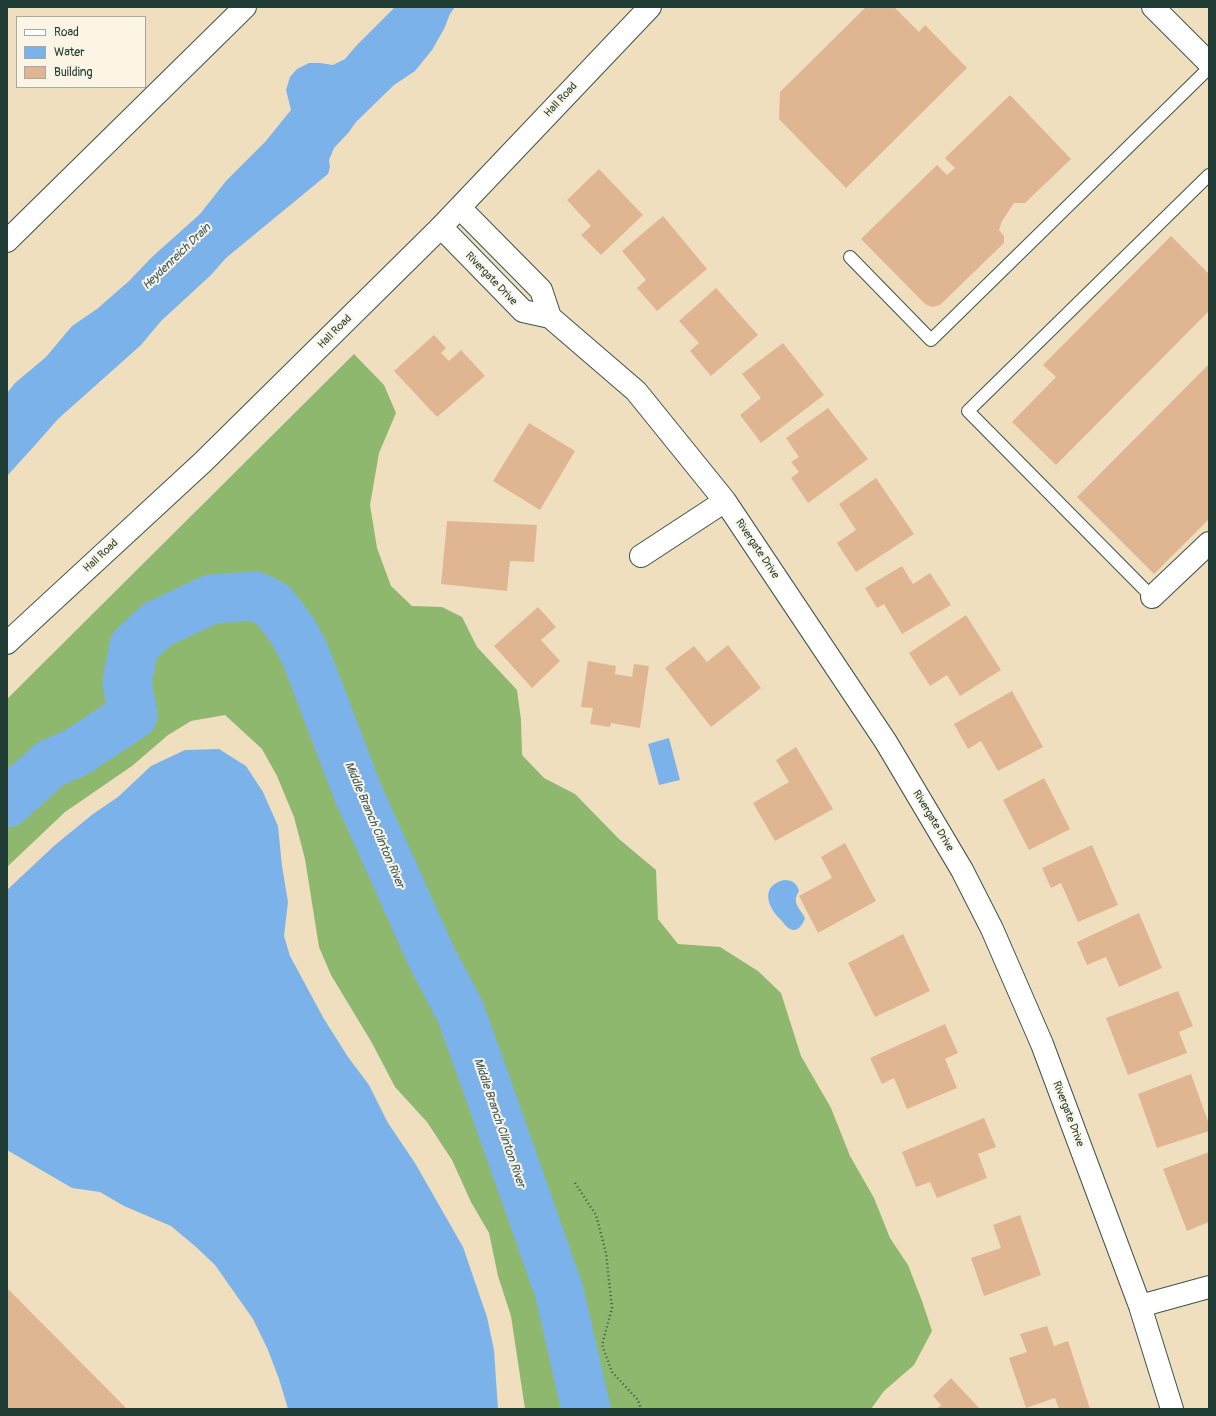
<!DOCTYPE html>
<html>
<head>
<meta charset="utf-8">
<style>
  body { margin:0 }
  #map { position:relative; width:1216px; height:1416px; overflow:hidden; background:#efdfbf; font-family:Pangolin,sans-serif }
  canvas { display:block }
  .frame { position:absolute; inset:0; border:8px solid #1f3d34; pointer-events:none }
  .legend { position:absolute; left:16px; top:16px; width:130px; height:72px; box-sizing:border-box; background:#fcf5e5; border:1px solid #a4ab9e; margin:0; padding:5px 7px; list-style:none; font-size:12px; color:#1f3d34 }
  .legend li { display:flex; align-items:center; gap:8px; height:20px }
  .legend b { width:20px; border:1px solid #a4ab9e }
</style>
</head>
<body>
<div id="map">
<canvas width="1216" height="1416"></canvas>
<div class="frame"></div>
<ul class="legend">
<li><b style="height:5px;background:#fff"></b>Road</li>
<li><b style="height:11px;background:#7cb2ea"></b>Water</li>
<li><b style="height:11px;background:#e0b692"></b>Building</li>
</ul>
</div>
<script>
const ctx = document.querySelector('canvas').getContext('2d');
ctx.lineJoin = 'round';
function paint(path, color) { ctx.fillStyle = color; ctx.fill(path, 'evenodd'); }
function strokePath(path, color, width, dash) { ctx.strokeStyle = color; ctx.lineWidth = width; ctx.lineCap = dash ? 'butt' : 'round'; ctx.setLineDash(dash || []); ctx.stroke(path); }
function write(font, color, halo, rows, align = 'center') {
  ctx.font = font + ' Pangolin,sans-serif'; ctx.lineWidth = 4; ctx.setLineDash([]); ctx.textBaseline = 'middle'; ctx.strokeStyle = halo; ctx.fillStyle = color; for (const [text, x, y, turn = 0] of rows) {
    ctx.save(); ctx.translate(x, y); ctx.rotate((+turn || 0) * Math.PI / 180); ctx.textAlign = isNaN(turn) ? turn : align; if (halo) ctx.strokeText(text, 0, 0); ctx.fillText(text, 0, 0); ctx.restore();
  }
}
const forest = new Path2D(`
  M 354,354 L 384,385 L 396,413 L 379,453 L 370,505 L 377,548 L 391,586 L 412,606 L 442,607 L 462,617 L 477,647 L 517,690 L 521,720 L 522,755 L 544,778 L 575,794 L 619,839 L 656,870 L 658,919 L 678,944 L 720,947 L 758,971 L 781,993 L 801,1056 L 831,1108 L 850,1156 L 874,1198 L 890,1238 L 908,1265 L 922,1301 L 932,1331 L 914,1365 L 884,1391 L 871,1409 L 525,1409 L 511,1316 L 498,1276 L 489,1233 L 471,1202 L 452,1160 L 427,1122 L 395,1087 L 372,1043 L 331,975 L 319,947 L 305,859 L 294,817 L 277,776 L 262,749 L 225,715 L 191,721 L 168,735 L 132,766 L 65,812 L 7,867 L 7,699 Z`);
const water = new Path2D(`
  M 395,7 L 455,7 L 450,14 L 444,29 L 432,50 L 415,71 L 394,85 L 356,122 L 349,132 L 334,148 L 329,160 L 330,167 L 328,174 L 226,258 L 211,275 L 161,321 L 141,345 L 58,419 L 36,444 L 7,476 L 7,393 L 15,383 L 46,357 L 72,326 L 97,309 L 129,281 L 152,257 L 200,214 L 226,181 L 265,142 L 291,110 L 286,90 L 290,77 L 297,69 L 309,63 L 320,63 L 333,65 L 345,59 L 356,46 Z
  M 669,738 L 680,780 L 659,785 L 648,744 Z
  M 219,749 L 246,766 L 263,792 L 278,826 L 282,866 L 288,902 L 284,936 L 290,956 L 324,1019 L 348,1057 L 369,1085 L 388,1123 L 415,1163 L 463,1247 L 487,1317 L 494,1350 L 498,1409 L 288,1409 L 279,1379 L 268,1350 L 253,1319 L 215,1265 L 196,1247 L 171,1226 L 124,1206 L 100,1192 L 72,1188 L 7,1150 L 7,890 L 55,845 L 93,814 L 118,797 L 151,766 L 185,750 Z
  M 784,880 C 792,880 797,883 799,891 C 791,903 800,908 805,918 C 803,924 798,933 790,929 C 786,927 784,923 781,920 C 767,907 760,886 784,880 Z`);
const river = new Path2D(`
  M 7,803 L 50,764 L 77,752 L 133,715 L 127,682 L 134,646 L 158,624 L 212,599 L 255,596 L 273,605 L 292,630 L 305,654 L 358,793 L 433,960 L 460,1011 L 481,1069 L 559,1291 L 586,1409`);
const building = new Path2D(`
  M 866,7 L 894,7 L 919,32 L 925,25 L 967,68 L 846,188 L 779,119 L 780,92 Z
  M 1010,95 L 1071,159 L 1025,203 L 1014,203 L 1002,221 L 999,230 L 1004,236 L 1004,243 L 940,305 L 932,307 L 925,304 L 861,239 L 937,165 L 947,175 L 955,168 L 945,158 Z
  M 599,169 L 643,215 L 601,255 L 581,235 L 591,226 L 567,200 Z
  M 663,216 L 707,269 L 657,311 L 637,288 L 646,280 L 622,251 Z
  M 1171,236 L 1209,274 L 1209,311 L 1056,465 L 1012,422 L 1056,377 L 1043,365 Z
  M 716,288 L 758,335 L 711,376 L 690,351 L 699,343 L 679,321 Z
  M 434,335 L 446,348 L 441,353 L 449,361 L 461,350 L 485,376 L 437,417 L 394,371 Z
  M 783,343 L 824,395 L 761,443 L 740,415 L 761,398 L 742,374 Z
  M 1209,364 L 1209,519 L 1154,574 L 1077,497 Z
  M 828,408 L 868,459 L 808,503 L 791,478 L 799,472 L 791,462 L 799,457 L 786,438 Z
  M 529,423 L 575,451 L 540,510 L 493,481 Z
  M 876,478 L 914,534 L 856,572 L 837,543 L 856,530 L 839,504 Z
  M 447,521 L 537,525 L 534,562 L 510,561 L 507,591 L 441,584 Z
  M 902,566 L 913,584 L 930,573 L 951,605 L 902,634 L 884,604 L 877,608 L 865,588 Z
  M 538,607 L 556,627 L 541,640 L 560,661 L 532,688 L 494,646 Z
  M 966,615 L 1001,670 L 960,696 L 947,675 L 930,686 L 909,653 Z
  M 728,645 L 761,688 L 711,727 L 665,668 L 694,646 L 707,662 Z
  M 588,661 L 616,666 L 615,674 L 632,677 L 634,664 L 649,666 L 640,728 L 611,723 L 610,727 L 590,724 L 593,708 L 581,707 Z
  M 1012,691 L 1043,747 L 998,771 L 981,741 L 968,749 L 954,724 Z
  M 796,747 L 833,809 L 775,841 L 753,803 L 789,782 L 776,760 Z
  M 1044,778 L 1070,829 L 1029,850 L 1003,800 Z
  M 845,843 L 876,901 L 818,933 L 799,896 L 832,878 L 821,857 Z
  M 1092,845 L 1118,905 L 1078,922 L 1061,883 L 1051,888 L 1042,868 Z
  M 1139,913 L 1162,968 L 1119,987 L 1106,957 L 1087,965 L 1077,942 Z
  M 903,934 L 930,991 L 875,1017 L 848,963 Z
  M 1178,991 L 1193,1026 L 1179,1032 L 1187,1053 L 1128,1075 L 1106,1018 Z
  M 945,1024 L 958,1053 L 945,1059 L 957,1088 L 907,1109 L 894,1078 L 882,1084 L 870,1058 Z
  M 1191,1074 L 1209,1124 L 1209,1131 L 1157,1148 L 1138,1094 Z
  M 984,1118 L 996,1147 L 978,1154 L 987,1178 L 937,1198 L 930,1182 L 916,1187 L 902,1152 Z
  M 1209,1152 L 1209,1222 L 1187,1231 L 1163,1169 Z
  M 1020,1215 L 1041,1275 L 984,1296 L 971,1258 L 1001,1248 L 993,1225 Z
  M 7,1288 L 127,1409 L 7,1409 Z
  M 1047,1326 L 1054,1346 L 1068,1341 L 1090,1409 L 1059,1409 L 1055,1398 L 1026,1408 L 1009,1358 L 1027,1352 L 1020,1334 Z
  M 951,1378 L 980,1409 L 937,1409 L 941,1405 L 933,1396 Z`);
const path = new Path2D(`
  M 575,1183 L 596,1215 L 606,1253 L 612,1308 L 602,1345 L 612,1372 L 638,1400 L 641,1409`);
const lane = new Path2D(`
  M 850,257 L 931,340 L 1209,68
  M 1152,597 L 968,411 L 1209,175`);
const street = new Path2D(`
  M 1153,7 L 1209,63
  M 441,227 L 523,311 L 550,317 L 541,290 L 460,208
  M 550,317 L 636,391 L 725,501 L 886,742 L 962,870 L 992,929 L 1042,1044 L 1140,1306 L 1172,1409
  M 641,556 L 725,501
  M 1152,597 L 1209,543
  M 1140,1306 L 1209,1287`);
const highway = new Path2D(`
  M 7,241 L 245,7
  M 7,643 L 203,462 L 441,227 L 650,7`);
const streetNames = [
  ["Hall Road",561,100,-47],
  ["Rivergate Drive",491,279,46],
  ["Hall Road",335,332,-45],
  ["Rivergate Drive",757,549,56],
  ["Hall Road",101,556,-43],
  ["Rivergate Drive",933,821,59],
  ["Rivergate Drive",1068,1114,69]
];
const waterNames = [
  ["Heydenreich Drain",177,257,-44],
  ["Middle Branch Clinton River",374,825,67],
  ["Middle Branch Clinton River",499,1123,71]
];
paint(forest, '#8db86e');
paint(water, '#7cb2ea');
strokePath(river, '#7cb2ea', 49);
paint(building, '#e0b692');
strokePath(lane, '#3e5549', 14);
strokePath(street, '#3e5549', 24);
strokePath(highway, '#3e5549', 24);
strokePath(path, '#3e5549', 2.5, [1, 3]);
strokePath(lane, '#fff', 12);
strokePath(street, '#fff', 22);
strokePath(highway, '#fff', 22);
write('11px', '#1f3d34', '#fcf5e5', streetNames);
write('italic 12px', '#365a62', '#fcf5e5', waterNames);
</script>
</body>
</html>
